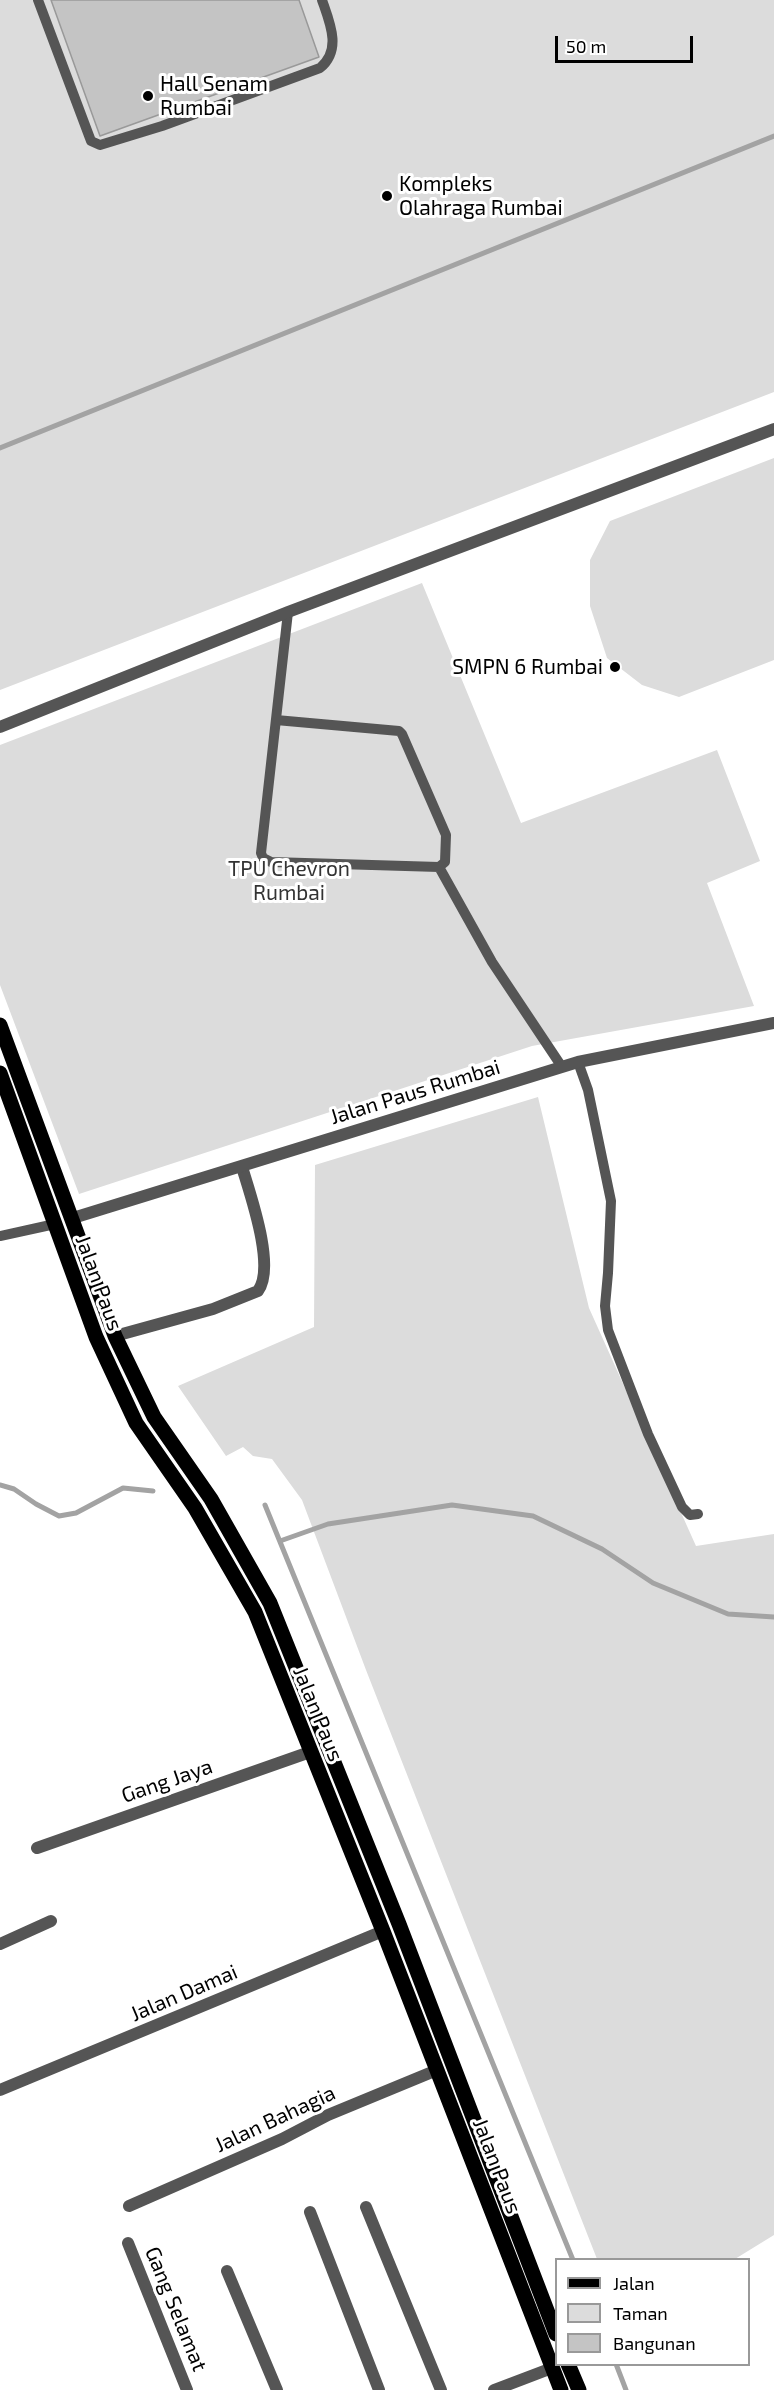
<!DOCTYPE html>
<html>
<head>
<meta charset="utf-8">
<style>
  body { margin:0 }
  #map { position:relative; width:774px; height:2390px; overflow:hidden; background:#fff; font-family:"Exo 2",sans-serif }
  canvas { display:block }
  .legend { position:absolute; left:555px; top:2258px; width:195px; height:108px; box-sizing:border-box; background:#fff; border:2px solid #999; margin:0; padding:8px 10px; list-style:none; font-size:18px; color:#000 }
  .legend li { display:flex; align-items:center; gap:12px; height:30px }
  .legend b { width:30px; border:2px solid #999 }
  .scale { position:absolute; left:555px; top:36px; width:138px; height:27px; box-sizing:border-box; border:3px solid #000; border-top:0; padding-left:8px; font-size:18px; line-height:21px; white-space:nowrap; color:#000; -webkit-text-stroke:4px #fff; paint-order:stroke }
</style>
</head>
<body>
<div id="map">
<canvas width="774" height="2390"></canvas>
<ul class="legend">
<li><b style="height:8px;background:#000"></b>Jalan</li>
<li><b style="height:16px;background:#dcdcdc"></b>Taman</li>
<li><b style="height:16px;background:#c4c4c4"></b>Bangunan</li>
</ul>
<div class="scale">50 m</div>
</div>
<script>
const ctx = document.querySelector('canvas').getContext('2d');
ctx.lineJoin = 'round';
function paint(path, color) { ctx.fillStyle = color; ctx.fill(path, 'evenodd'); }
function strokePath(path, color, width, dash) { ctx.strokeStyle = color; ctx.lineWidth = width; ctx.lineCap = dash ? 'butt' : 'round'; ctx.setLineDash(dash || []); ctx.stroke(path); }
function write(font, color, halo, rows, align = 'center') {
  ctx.font = font + ' "Exo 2",sans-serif'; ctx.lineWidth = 6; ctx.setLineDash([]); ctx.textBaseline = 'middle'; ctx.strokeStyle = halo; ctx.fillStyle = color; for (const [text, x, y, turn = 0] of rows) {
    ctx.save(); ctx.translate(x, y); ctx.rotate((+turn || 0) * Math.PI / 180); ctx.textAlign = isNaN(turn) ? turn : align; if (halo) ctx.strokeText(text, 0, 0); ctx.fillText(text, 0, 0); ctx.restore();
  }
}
const green = new Path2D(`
  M 0,0 L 774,0 L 774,392 L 0,690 Z
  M 774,458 L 774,660 L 679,697 L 642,685 L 607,658 L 590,606 L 590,560 L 610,521 Z
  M 422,583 L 521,823 L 717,750 L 760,861 L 707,883 L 754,1006 L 532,1046 L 79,1194 L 0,985 L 0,745 Z
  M 538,1097 L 589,1308 L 696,1546 L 774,1534 L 774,2235 L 735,2259 L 597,2259 L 366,1670 L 302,1500 L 272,1459 L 253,1456 L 243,1447 L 226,1456 L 178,1386 L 314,1327 L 315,1165 Z`);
const stream = new Path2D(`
  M 0,448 L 774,136
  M 0,1485 L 14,1489 L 36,1504 L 59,1516 L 76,1513 L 123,1488 L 153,1491
  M 265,1505 L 573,2260
  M 280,1541 L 328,1524 L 452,1505 L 533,1516 L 602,1549 L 653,1583 L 728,1614 L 774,1617
  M 616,2364 L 626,2390`);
const building = new Path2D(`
  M 51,0 L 299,0 L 319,57 L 100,136 Z`);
const service = new Path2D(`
  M 38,0 L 91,141 L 100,145 L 162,126 L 320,68 C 342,50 330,23 322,0
  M 276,720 L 399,731 L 402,734 L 446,835 L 445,862 L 439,867 L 271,862 L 263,858 L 261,853 L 288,612
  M 439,867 L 492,962 L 562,1067
  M 578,1062 L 588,1090 L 611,1201 L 608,1273 L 605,1306 L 608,1330 L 648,1434 L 682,1507 L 690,1515 L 698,1514
  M 0,1236 L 55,1224`);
const minor = new Path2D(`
  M 115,1336 L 213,1309 L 258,1291 C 276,1267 250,1194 242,1167
  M 37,1848 L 310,1752
  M 0,1944 L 51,1921
  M 0,2090 L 383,1931
  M 129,2206 L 282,2139 L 328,2115 L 437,2070
  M 366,2207 L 441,2390
  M 310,2212 L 379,2390
  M 128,2243 L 187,2390
  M 227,2271 L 277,2390
  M 494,2390 L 552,2368`);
const tertiary = new Path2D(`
  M 0,727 L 288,612 L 774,429
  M 73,1218 L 578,1062 L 774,1023`);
const primary = new Path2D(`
  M 0,1025 L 115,1336 L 154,1417 L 211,1499 L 270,1603 L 399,1924 L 556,2334
  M 0,1073 L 96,1337 L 136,1423 L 195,1508 L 255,1612 L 383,1931 L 561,2390
  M 568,2364 L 579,2390`);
const markers = [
  [148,96,6,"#000"],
  [387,196,6,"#000"],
  [615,667,6,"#000"]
];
const poiNames = [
  ["Hall Senam",160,84],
  ["Rumbai",160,108],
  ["Kompleks",399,184],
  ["Olahraga Rumbai",399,208],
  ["SMPN 6 Rumbai",603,667,"right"]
];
const parkNames = [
  ["TPU Chevron",289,869],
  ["Rumbai",289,893]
];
const streetNames = [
  ["Jalan Paus Rumbai",415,1092,-17],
  ["Jalan Paus",99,1283,70],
  ["Jalan Paus",318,1714,68],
  ["Gang Jaya",167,1781,-19],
  ["Jalan Damai",184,1993,-23],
  ["Jalan Bahagia",275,2119,-25],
  ["Jalan Paus",497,2166,69],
  ["Gang Selamat",176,2309,68]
];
paint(green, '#dcdcdc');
strokePath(stream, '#a3a3a3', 5);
paint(building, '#c4c4c4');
strokePath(building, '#999', 1.5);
strokePath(service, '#555', 10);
strokePath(minor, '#555', 12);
strokePath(tertiary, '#555', 12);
strokePath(primary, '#000', 15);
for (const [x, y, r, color] of markers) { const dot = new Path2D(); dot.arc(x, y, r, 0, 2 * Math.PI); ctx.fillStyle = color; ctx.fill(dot); strokePath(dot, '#fff', 2); }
write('21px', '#000', '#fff', poiNames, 'left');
write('21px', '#333', '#fff', parkNames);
write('21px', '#000', '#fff', streetNames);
</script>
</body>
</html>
